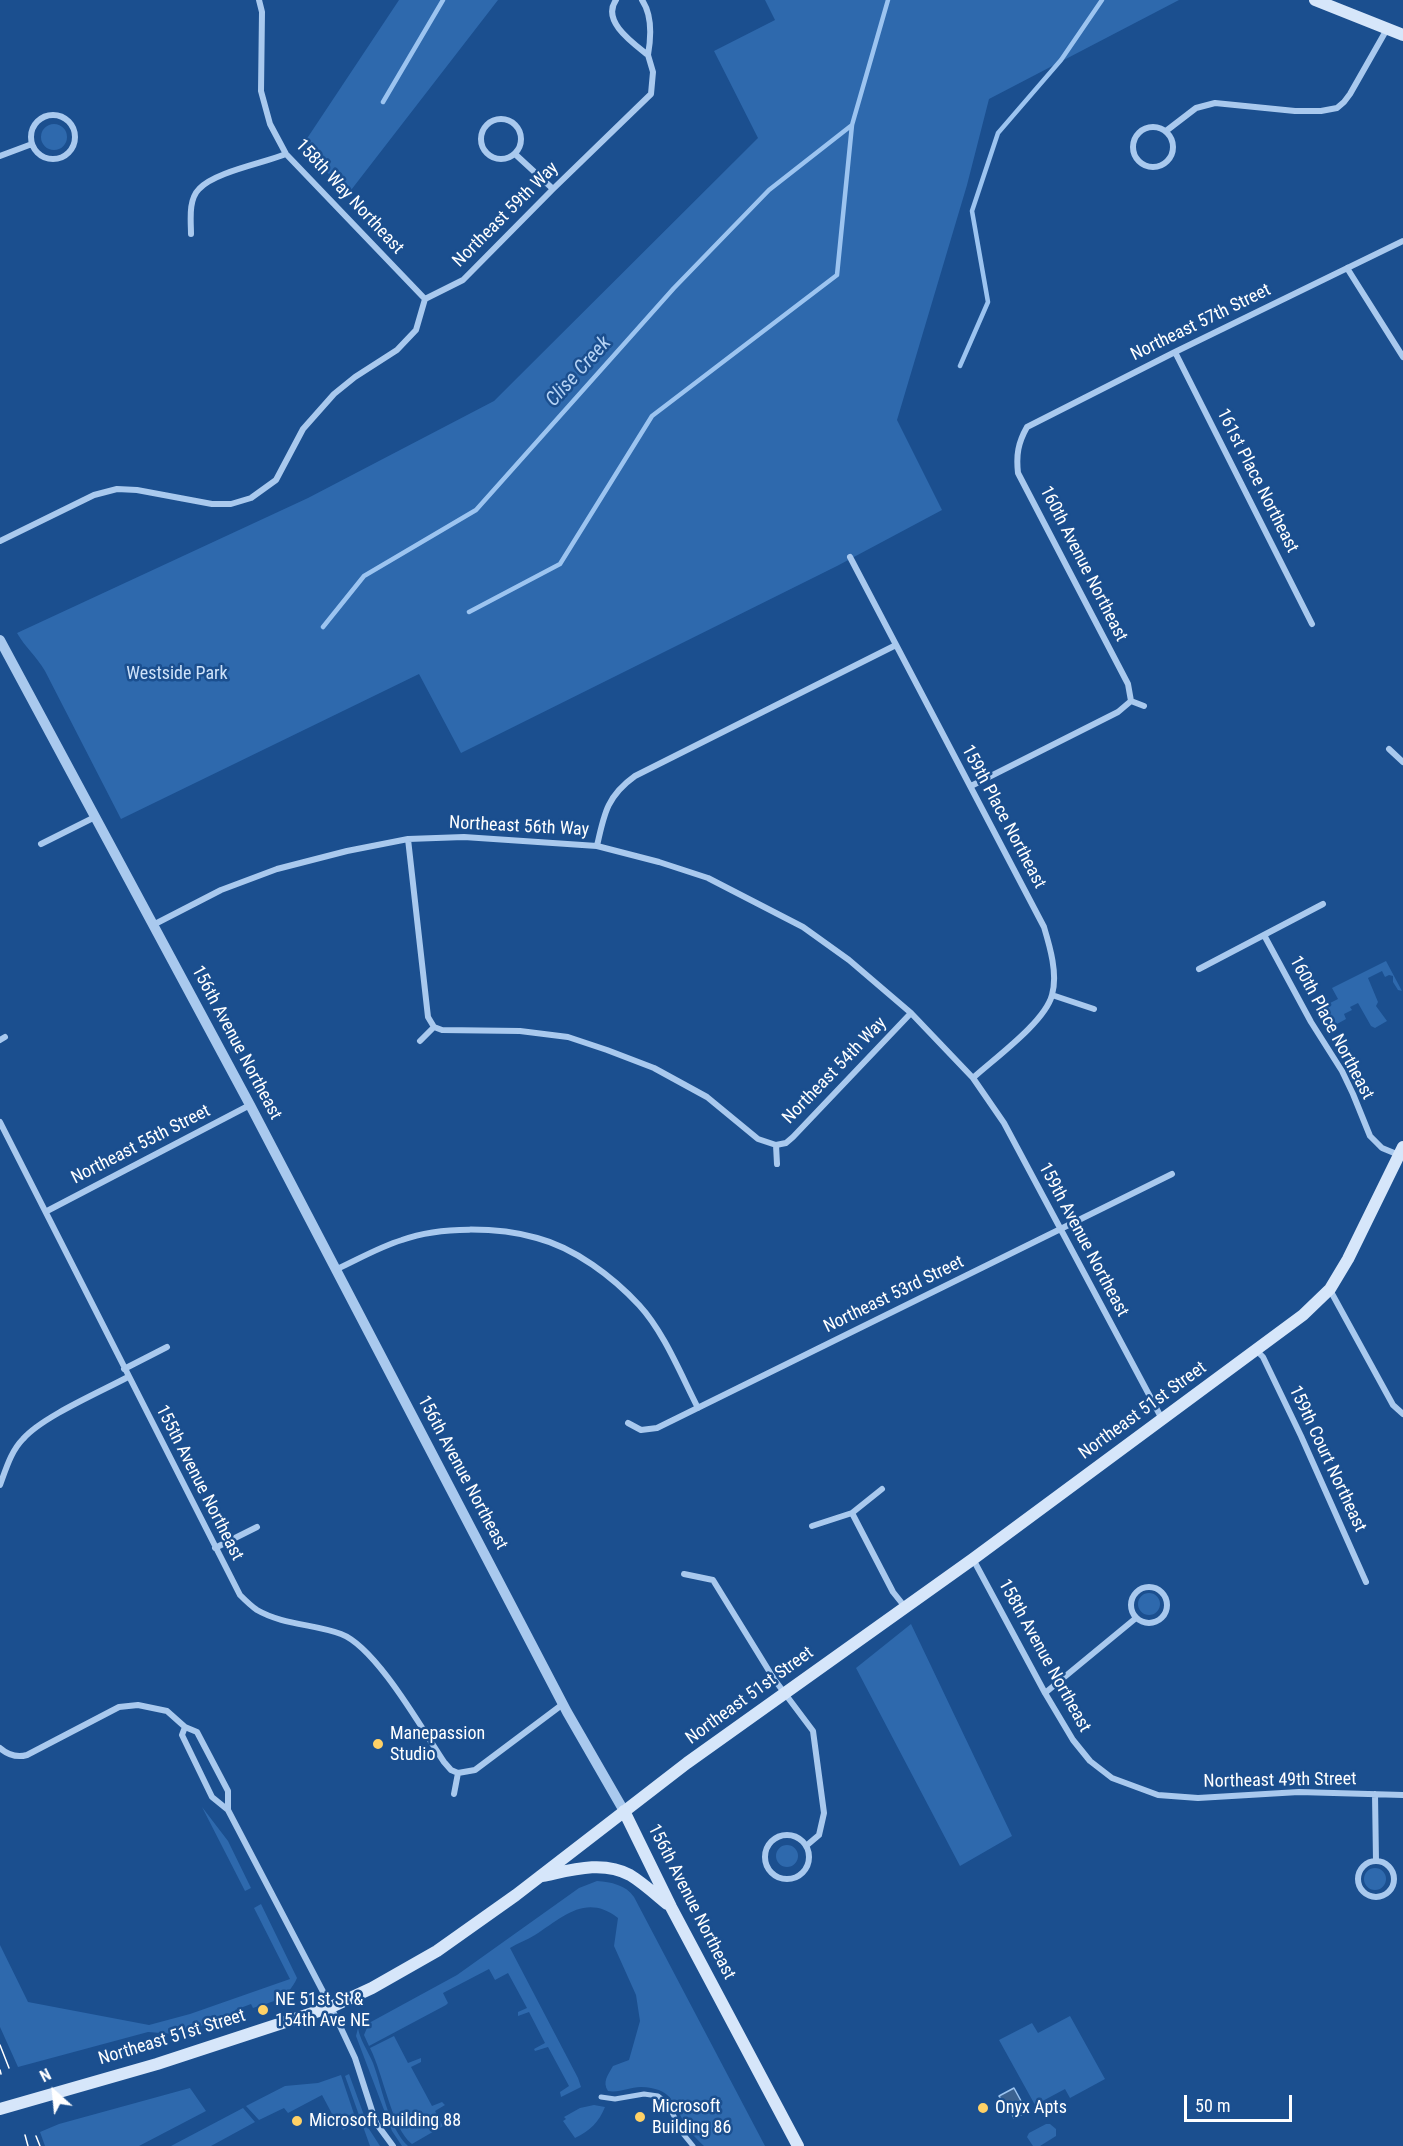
<!DOCTYPE html>
<html>
<head>
<meta charset="utf-8">
<style>
  body { margin:0 }
  #map { position:relative; width:1403px; height:2146px; overflow:hidden; background:#1b4f8f; font-family:"Roboto Condensed",sans-serif }
  canvas { display:block }
  .north { position:absolute; left:24px; top:2062px; width:60px; height:60px; -webkit-text-stroke:4px #1b4f8f; paint-order:stroke; rotate:333deg; font-size:16px; font-weight:700; line-height:24px; text-align:center; color:#fff }
  .north::after { content:''; display:block; margin:auto; width:21px; height:27px; background:#fff; clip-path:polygon(50% 0,100% 100%,50% 72%,0 100%) }
  .scale { position:absolute; left:1184px; top:2095px; width:108px; height:27px; box-sizing:border-box; border:3px solid #fff; border-top:0; padding-left:8px; font-size:18px; line-height:21px; white-space:nowrap; color:#fff; -webkit-text-stroke:4px #1b4f8f; paint-order:stroke }
</style>
</head>
<body>
<div id="map">
<canvas width="1403" height="2146"></canvas>
<div class="north">N</div>
<div class="scale">50 m</div>
</div>
<script>
const ctx = document.querySelector('canvas').getContext('2d');
ctx.lineJoin = 'round';
function paint(path, color) { ctx.fillStyle = color; ctx.fill(path, 'evenodd'); }
function strokePath(path, color, width, dash) { ctx.strokeStyle = color; ctx.lineWidth = width; ctx.lineCap = dash ? 'butt' : 'round'; ctx.setLineDash(dash || []); ctx.stroke(path); }
function write(font, color, halo, rows, align = 'center') {
  ctx.font = font + ' "Roboto Condensed",sans-serif'; ctx.lineWidth = 5; ctx.setLineDash([]); ctx.textBaseline = 'middle'; ctx.strokeStyle = halo; ctx.fillStyle = color; for (const [text, x, y, turn = 0] of rows) {
    ctx.save(); ctx.translate(x, y); ctx.rotate((+turn || 0) * Math.PI / 180); ctx.textAlign = isNaN(turn) ? turn : align; if (halo) ctx.strokeText(text, 0, 0); ctx.fillText(text, 0, 0); ctx.restore();
  }
}
const green = new Path2D(`
  M 399,0 L 498,0 L 348,194 L 302,146 Z
  M 765,0 L 1179,0 L 989,99 L 967,185 L 897,420 L 942,510 L 837,566 L 461,753 L 419,674 L 121,819 L 45,671 C 37,657 25,647 17,633 L 308,498 L 494,401 L 758,138 L 714,51 L 775,20 Z
  M41 137a13 13 0 1 1 26 0a13 13 0 1 1-26 0Z
  M 1386,961 L 1402,991 L 1398,990 L 1393,982 L 1393,976 L 1389,975 L 1385,977 L 1382,971 L 1368,978 L 1378,1002 L 1376,1006 L 1387,1021 L 1375,1028 L 1371,1026 L 1358,1003 L 1350,1007 L 1352,1010 L 1344,1014 L 1346,1019 L 1337,1024 L 1333,1023 L 1324,1006 L 1338,999 L 1332,988 Z
  M1138 1604a11 11 0 1 1 22 0a11 11 0 1 1-22 0Z
  M 911,1624 L 1012,1836 L 960,1866 L 856,1668 Z
  M 202,1807 L 228,1841 L 251,1888 L 245,1891 Z
  M776 1856a11 11 0 1 1 22 0a11 11 0 1 1-22 0Z
  M1364 1879a11 11 0 1 1 22 0a11 11 0 1 1-22 0Z
  M 597,1881 C 611,1882 626,1885 634,1897 L 765,2146 L 704,2146 C 697,2139 690,2133 685,2124 C 673,2102 671,2088 641,2087 C 629,2087 620,2093 608,2091 C 602,2082 608,2075 613,2066 L 629,2060 L 640,2021 L 636,1995 L 614,1946 L 618,1918 C 586,1893 563,1917 535,1935 C 527,1940 518,1943 510,1948 L 578,2078 L 581,2087 L 561,2097 L 560,2092 L 569,2086 L 548,2047 L 535,2051 L 534,2049 L 545,2043 L 529,2012 L 518,2016 L 518,2012 L 527,2008 L 508,1973 L 495,1980 L 489,1969 L 443,1993 L 448,2003 L 446,2005 L 369,2046 L 364,2035 L 369,2023 L 457,1975 L 579,1888 Z
  M 261,1904 L 297,1978 C 287,2000 274,2001 253,2008 L 251,2004 L 235,2010 L 236,2015 L 174,2034 L 148,2032 L 18,2067 L 0,2027 L 0,1945 L 28,2002 L 149,2025 L 190,2014 L 290,1979 L 254,1908 Z
  M 1070,2016 L 1105,2079 L 1070,2098 L 1065,2089 L 1035,2105 L 999,2040 L 1032,2023 L 1038,2033 Z
  M 358,2028 C 360,2040 368,2051 373,2063 C 382,2087 389,2129 408,2146 L 402,2146 L 392,2131 L 356,2036 Z
  M 394,2036 L 408,2063 L 421,2058 L 421,2062 L 411,2067 L 432,2106 L 442,2102 L 445,2105 L 435,2111 L 443,2126 L 412,2144 C 392,2129 383,2073 370,2048 Z
  M 349,2074 L 369,2129 L 380,2146 L 370,2146 L 345,2076 Z
  M 341,2075 L 357,2123 L 343,2130 L 340,2124 L 338,2125 L 322,2095 L 288,2113 L 284,2108 L 259,2120 L 246,2106 L 285,2086 L 318,2083 Z
  M 190,2088 L 206,2111 L 139,2146 L 45,2146 L 40,2132 L 59,2124 Z
  M 594,2105 L 605,2107 C 599,2122 590,2131 575,2138 L 563,2121 L 566,2119 L 564,2117 L 580,2108 Z
  M 243,2108 L 255,2122 L 211,2146 L 171,2146 Z
  M 1046,2124 L 1050,2124 L 1056,2129 L 1056,2136 L 1040,2146 L 1033,2146 L 1027,2137 L 1029,2133 Z`);
const water = new Path2D(`
  M 1014,2088 L 1027,2112 L 1014,2118 L 1005,2101 L 1003,2102 L 999,2096 Z`);
const stream = new Path2D(`
  M 383,102 L 443,0
  M 960,366 L 988,302 L 972,211 L 998,133 L 1061,60 L 1102,0
  M 469,612 L 560,564 L 652,416 L 837,275 L 852,125 L 888,0
  M 323,627 L 364,576 L 476,510 L 674,288 L 769,190 L 852,125`);
const pedestrian = new Path2D(`
  M 601,2097 L 615,2099 L 644,2094 L 658,2096 L 667,2103 L 684,2135 L 693,2146`);
const minor = new Path2D(`
  M 259,0 L 262,12 L 261,91 L 270,124 L 286,154 L 425,299
  M 616,0 C 601,21 633,43 648,55 C 651,38 653,16 642,0
  M31 137a22 22 0 1 1 44 0a22 22 0 1 1-44 0Z
  M481 139a20 20 0 1 1 40 0a20 20 0 1 1-40 0Z
  M1133 147a20 20 0 1 1 40 0a20 20 0 1 1-40 0Z
  M 1166,131 L 1196,108 L 1215,103 L 1295,111 L 1321,111 L 1337,108 L 1344,102 L 1350,94 L 1387,29
  M 515,154 L 553,189
  M 0,156 L 32,144
  M 191,234 C 191,221 188,200 199,189 C 214,172 264,163 286,154
  M 1347,268 L 1403,357
  M 1175,352 L 1312,624
  M 0,541 L 94,495 L 117,489 L 137,490 L 212,504 L 231,504 L 251,498 L 276,480 L 303,429 L 334,394 L 355,377 L 397,350 L 416,330 L 425,299 L 463,280 L 553,189 L 651,94 L 653,72 L 648,55
  M 850,557 L 1044,927 C 1050,947 1058,974 1052,995 C 1045,1022 995,1058 973,1078
  M 1131,701 L 1128,684 L 1018,473 C 1016,455 1018,443 1027,427 L 1175,352 L 1403,241
  M 1131,701 L 1144,706
  M 1389,749 L 1403,762
  M 971,786 L 1118,712 L 1131,701
  M 408,839 L 428,1017 L 434,1027
  M 41,844 L 95,817
  M 597,846 L 659,862 L 708,878 L 803,927 L 849,960 L 911,1013 L 973,1078 L 1004,1123 L 1162,1419
  M 153,925 L 221,890 L 277,869 L 347,851 L 408,839 L 464,837 L 597,846 C 604,814 607,796 635,776 L 896,645
  M 1264,935 L 1311,1022 L 1342,1071 L 1353,1094 L 1370,1136 L 1382,1148 L 1399,1155
  M 1199,969 L 1323,904
  M 1052,995 L 1094,1009
  M 434,1027 L 442,1030 L 520,1031 L 568,1037 L 607,1050 L 654,1068 L 707,1097 L 758,1139 L 776,1145
  M 0,1040 L 5,1037
  M 420,1041 L 434,1027
  M 0,1122 L 240,1595 C 245,1600 251,1606 257,1610 C 283,1625 314,1624 341,1634 C 376,1647 422,1729 444,1762 L 451,1770 L 458,1773
  M 776,1145 L 786,1143 L 793,1137 L 911,1013
  M 776,1145 L 777,1164
  M 47,1211 L 250,1105
  M 335,1270 C 357,1260 379,1247 402,1240 C 440,1226 498,1227 537,1238 C 575,1248 613,1277 639,1305 C 664,1332 681,1375 698,1408
  M 1330,1290 L 1393,1405 L 1403,1414
  M 1256,1350 L 1263,1357 L 1301,1436 L 1366,1582
  M 124,1369 L 167,1347
  M 628,1423 L 641,1430 L 657,1428 L 1172,1174
  M 0,1485 C 6,1469 11,1451 23,1439 C 42,1417 100,1392 128,1377
  M 852,1513 L 893,1592 L 905,1607
  M 812,1526 L 852,1513 L 882,1489
  M 215,1548 L 257,1527
  M 973,1559 L 1045,1693 L 1073,1740 L 1090,1761 L 1112,1778 L 1158,1795 L 1198,1798 L 1299,1792 L 1403,1795
  M 684,1574 L 713,1580 L 774,1679 L 813,1731 L 824,1813 L 819,1835 L 806,1846
  M1131 1605a18 18 0 1 1 36 0a18 18 0 1 1-36 0Z
  M 1045,1693 L 1136,1618
  M 185,1727 L 182,1735 L 212,1797 L 228,1810 L 331,2007 L 355,2058 L 376,2123 L 393,2146
  M 0,1748 C 8,1755 16,1758 27,1755 L 119,1707 L 138,1705 L 167,1711 L 185,1727 L 197,1732 L 228,1791 L 228,1810
  M 458,1773 L 475,1770 L 563,1704
  M 454,1794 L 458,1773
  M 1375,1794 L 1376,1861
  M765 1857a22 22 0 1 1 44 0a22 22 0 1 1-44 0Z
  M1358 1879a18 18 0 1 1 36 0a18 18 0 1 1-36 0Z`);
const tertiary = new Path2D(`
  M 0,640 L 250,1105 L 567,1712 L 624,1811`);
const secondary = new Path2D(`
  M 1315,0 L 1403,35
  M 624,1811 L 671,1907 L 798,2146
  M 543,1876 C 571,1870 603,1860 630,1875 C 643,1883 655,1894 667,1904
  M 0,2109 L 157,2064 L 331,2007 L 372,1988 L 437,1951 L 516,1895 L 687,1763 L 973,1559 L 1303,1315 L 1330,1289 L 1348,1259 L 1403,1147`);
const tram = new Path2D(`
  M 0,2045 L 9,2068
  M 0,2070 L 1,2074
  M 25,2135 L 28,2146
  M 36,2136 L 40,2146`);
const markers = [
  [378,1744,6,"#ffd166"],
  [263,2010,6,"#ffd166"],
  [983,2108,6,"#ffd166"],
  [640,2117,6,"#ffd166"],
  [297,2121,6,"#ffd166"]
];
const streetNames = [
  ["158th Way Northeast",349,197,47],
  ["Northeast 59th Way",506,215,-45],
  ["Northeast 57th Street",1201,323,-26],
  ["161st Place Northeast",1257,481,63],
  ["160th Avenue Northeast",1083,564,63],
  ["159th Place Northeast",1003,817,62],
  ["Northeast 56th Way",519,827,3],
  ["160th Place Northeast",1331,1028,62],
  ["156th Avenue Northeast",236,1043,62],
  ["Northeast 54th Way",835,1071,-46],
  ["Northeast 55th Street",141,1145,-27],
  ["159th Avenue Northeast",1083,1240,62],
  ["Northeast 53rd Street",894,1295,-26],
  ["Northeast 51st Street",1143,1411,-36],
  ["159th Court Northeast",1327,1459,65],
  ["156th Avenue Northeast",462,1473,62],
  ["155th Avenue Northeast",199,1483,63],
  ["158th Avenue Northeast",1044,1656,61],
  ["Northeast 51st Street",750,1696,-36],
  ["Northeast 49th Street",1280,1781,-1],
  ["156th Avenue Northeast",691,1902,63],
  ["Northeast 51st Street",172,2038,-17]
];
const parkNames = [
  ["Westside Park",177,674]
];
const poiNames = [
  ["Manepassion",390,1734],
  ["Studio",390,1755],
  ["NE 51st St &",275,2000],
  ["154th Ave NE",275,2021],
  ["Microsoft",652,2107],
  ["Building 86",652,2128],
  ["Onyx Apts",995,2108],
  ["Microsoft Building 88",309,2121]
];
const waterNames = [
  ["Clise Creek",579,372,-48]
];
paint(green, '#2e69ad');
paint(water, '#3c6290');
strokePath(water, '#9cc4f0', 1.5);
strokePath(stream, '#9cc4f0', 4.5);
strokePath(pedestrian, '#a9c9ee', 5);
strokePath(minor, '#a9c9ee', 6);
strokePath(tertiary, '#a9c9ee', 10);
strokePath(secondary, '#d6e6fa', 12);
strokePath(tram, '#fff', 1.5);
for (const [x, y, r, color] of markers) { const dot = new Path2D(); dot.arc(x, y, r, 0, 2 * Math.PI); ctx.fillStyle = color; ctx.fill(dot); strokePath(dot, '#1b4f8f', 2); }
write('18px', '#fff', '#1b4f8f', streetNames);
write('18px', '#cfe3fa', '#1b4f8f', parkNames);
write('18px', '#fff', '#1b4f8f', poiNames, 'left');
write('italic 20px', '#b5d3f5', '#1b4f8f', waterNames);
</script>
</body>
</html>
